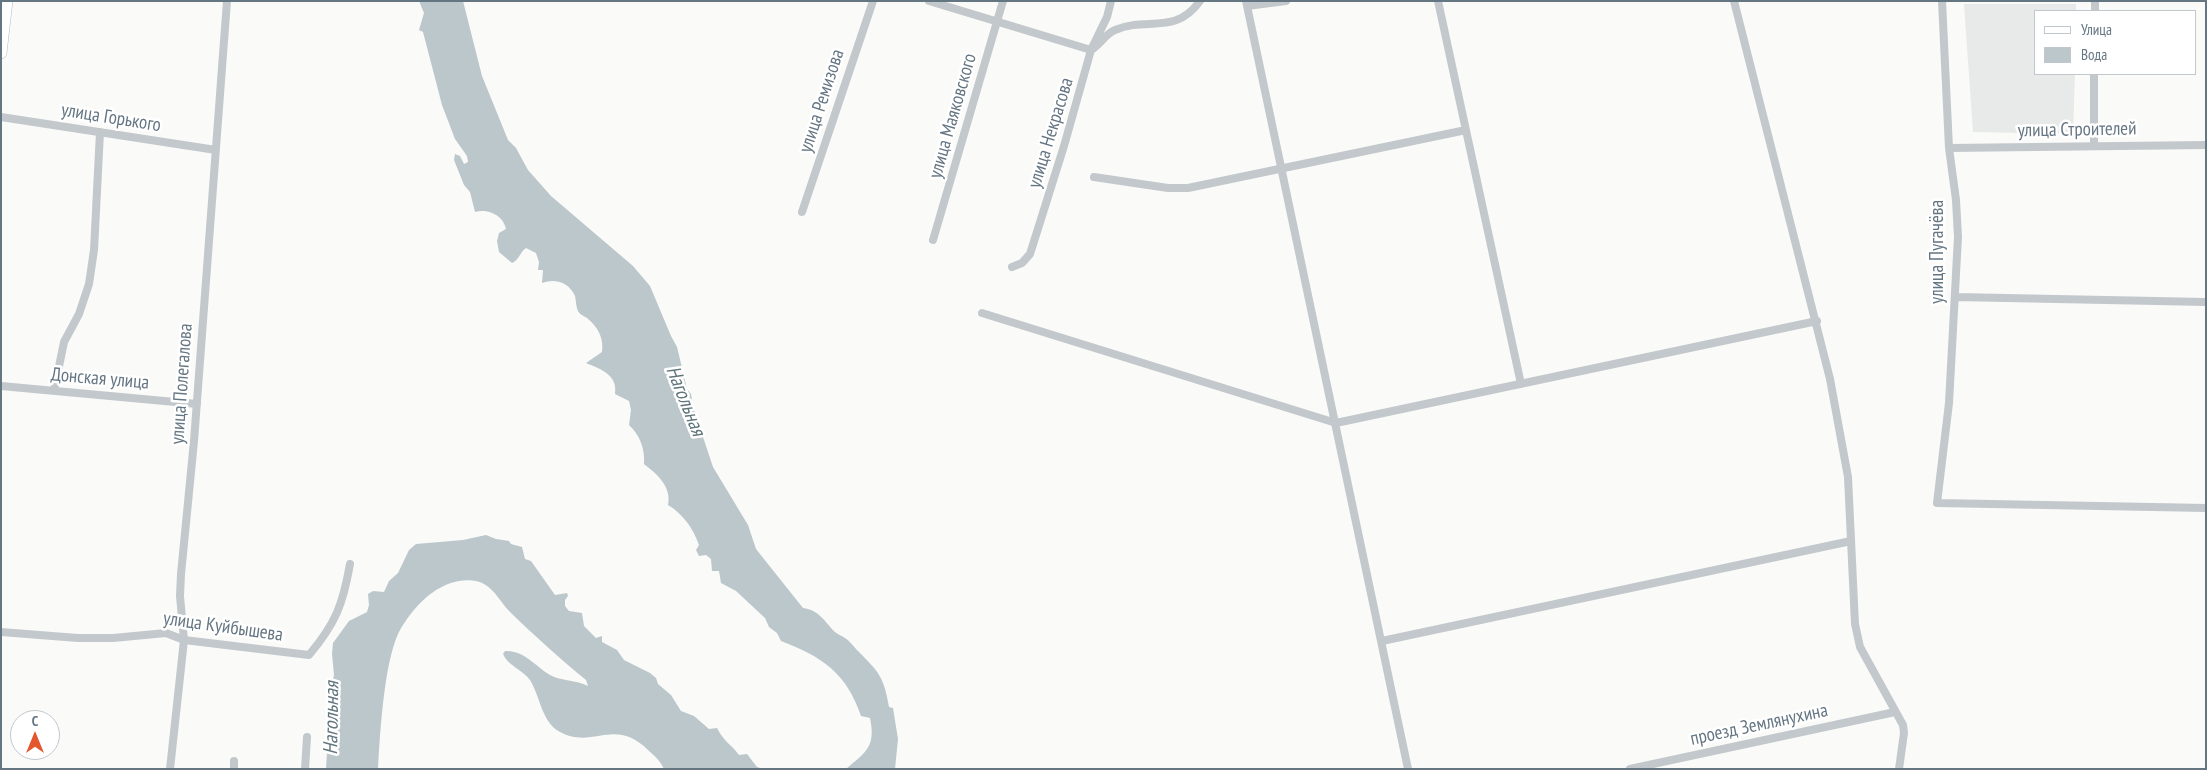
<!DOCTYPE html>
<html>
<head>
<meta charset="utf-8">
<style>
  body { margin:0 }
  #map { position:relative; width:2207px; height:770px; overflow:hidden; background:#fafaf8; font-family:"PT Sans Narrow",sans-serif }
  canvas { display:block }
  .frame { position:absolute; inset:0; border:2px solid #657683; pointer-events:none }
  .legend { position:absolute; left:2034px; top:10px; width:162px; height:65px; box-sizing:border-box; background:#fff; border:1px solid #c1c8cd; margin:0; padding:6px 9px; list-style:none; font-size:15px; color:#657683 }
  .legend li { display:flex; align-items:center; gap:10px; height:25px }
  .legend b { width:25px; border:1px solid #c1c8cd }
  .north { position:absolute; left:10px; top:710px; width:50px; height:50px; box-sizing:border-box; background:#fff; border:1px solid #c1c8cd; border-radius:50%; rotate:0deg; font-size:14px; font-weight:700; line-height:20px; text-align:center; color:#657683 }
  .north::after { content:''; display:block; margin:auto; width:18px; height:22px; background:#e4572e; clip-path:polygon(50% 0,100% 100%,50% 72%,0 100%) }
</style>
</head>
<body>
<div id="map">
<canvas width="2207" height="770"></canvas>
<div class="frame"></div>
<ul class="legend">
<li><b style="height:6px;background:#fff"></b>Улица</li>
<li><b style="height:14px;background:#bbc7cb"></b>Вода</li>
</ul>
<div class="north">С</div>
</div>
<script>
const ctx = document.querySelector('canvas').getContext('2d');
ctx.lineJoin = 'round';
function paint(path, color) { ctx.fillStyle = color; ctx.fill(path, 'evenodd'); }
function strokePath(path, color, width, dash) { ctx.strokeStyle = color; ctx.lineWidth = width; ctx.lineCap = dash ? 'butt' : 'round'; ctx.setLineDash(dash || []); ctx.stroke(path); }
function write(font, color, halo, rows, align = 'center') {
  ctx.font = font + ' "PT Sans Narrow",sans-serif'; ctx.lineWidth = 5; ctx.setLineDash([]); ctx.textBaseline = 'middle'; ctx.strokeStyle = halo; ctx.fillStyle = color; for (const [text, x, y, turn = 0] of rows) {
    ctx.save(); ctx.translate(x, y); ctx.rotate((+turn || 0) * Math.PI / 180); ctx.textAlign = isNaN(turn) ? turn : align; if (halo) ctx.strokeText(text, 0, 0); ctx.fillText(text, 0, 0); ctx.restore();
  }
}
const built = new Path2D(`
  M 1964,4 L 2076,4 L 2076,11 L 2036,11 L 2036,74 L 2075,74 L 2073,134 L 1973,132 Z`);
const water = new Path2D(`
  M 419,1 L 463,1 L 482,76 L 508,140 L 516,148 L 528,170 L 551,196 L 633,266 L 650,286 L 671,336 L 677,347 L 687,389 L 691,394 L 693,407 L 713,467 L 748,525 L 756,549 L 803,608 C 819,610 824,621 835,632 C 838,635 841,635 845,638 C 850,641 854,647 858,651 C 879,672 884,677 889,707 L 893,708 L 898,739 L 895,769 L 846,769 C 866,752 876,747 870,718 L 861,716 C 846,672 822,657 781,641 L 777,633 L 769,627 L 765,618 L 736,591 L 721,583 L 719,571 L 712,571 L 711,559 L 706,555 L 699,556 L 696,550 L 699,545 C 693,528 683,514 668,505 C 672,487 657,474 644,464 C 645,449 640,435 629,425 L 631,410 L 629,401 L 615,394 C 618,375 601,369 586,363 L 602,352 C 604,338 598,327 587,318 C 584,316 579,314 578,311 C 576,307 576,300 575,296 C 569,282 555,278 542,283 L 543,270 L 538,270 L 539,262 L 536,253 L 526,248 C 520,252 519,260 512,263 L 499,252 L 497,241 L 499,233 L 506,229 C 504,216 488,208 475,212 L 470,192 L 464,185 L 454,160 L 455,154 L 460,156 L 464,164 L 468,162 L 467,156 L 455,139 L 442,105 L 423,32 L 419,30 L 424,13 Z
  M 486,535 L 496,539 L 509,541 L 511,544 L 522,547 L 525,559 L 531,561 L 555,595 L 567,593 L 568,596 L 565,600 L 565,606 L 569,611 L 582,613 L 584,626 L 596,638 L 602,636 L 602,642 L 617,650 L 624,660 L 650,673 L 656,678 L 658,684 L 671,695 L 681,711 L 694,716 L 709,729 L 717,728 C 724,742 731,744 739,755 L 747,754 L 757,767 L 764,769 L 664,769 C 661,762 655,756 649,751 C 614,716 594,750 560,732 C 542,723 540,696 530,680 C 523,670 508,666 503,654 L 505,651 C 524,650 535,666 550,675 C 561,681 576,680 588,686 L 586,680 C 560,659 534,635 510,612 C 501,603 495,590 484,584 C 475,578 458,580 448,584 C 427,592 408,614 398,634 C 384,665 380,733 378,769 L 326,769 L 328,736 L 331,721 L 329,696 L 334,675 L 332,654 L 333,643 L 349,621 L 367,612 L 369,605 L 368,594 L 373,591 L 384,592 L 389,581 L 398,573 L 409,550 L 416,544 L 463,540 Z`);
const street = new Path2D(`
  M 929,1 L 1091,50 C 1100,45 1105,34 1115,30 C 1147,16 1175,36 1200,1
  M 1246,1 L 1408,769
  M 1438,1 L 1521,384
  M 1734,1 L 1830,379 L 1848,477 L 1855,624 L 1860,647 L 1903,725 L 1904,733 L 1899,769
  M 1942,1 L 1949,148 L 1956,200 L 1958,237 L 1949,403 L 1937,503 L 2206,508
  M 1247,6 L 1286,1
  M 2095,11 L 2095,1
  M 1,117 L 216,150
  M 2094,146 L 2094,74
  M 1949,148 L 2206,145
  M 1094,177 L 1168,188 L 1188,188 L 1466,130
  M 802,212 L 873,1
  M 933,240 L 1003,1
  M 1012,267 L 1022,263 L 1030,254 L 1064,146 L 1091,50 L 1107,17 L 1111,1
  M 1956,297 L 2206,302
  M 982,313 L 1336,423 L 1817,321
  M 1,386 L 197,404
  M 54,391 L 64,342 L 79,314 L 89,284 L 94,250 L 100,132
  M 1,632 L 78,638 L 113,638 L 166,633 L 184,640 L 309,655 C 336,623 343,604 350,564
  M 1382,641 L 1851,541
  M 170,769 L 184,640 L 180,596 L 181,574 L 194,441 L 227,1
  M 234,769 L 234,761
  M 305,769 L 307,737
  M 1630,769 L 1895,712`);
const secondary = new Path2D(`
  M 1,53 L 7,1`);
const streetNames = [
  ["улица Ремизова",822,101,-72],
  ["улица Маяковского",953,116,-74],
  ["улица Горького",111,118,9],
  ["улица Строителей",2077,130,-1],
  ["улица Некрасова",1051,133,-73],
  ["улица Пугачёва",1938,252,-90],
  ["Донская улица",100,379,5],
  ["улица Полегалова",182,384,-86],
  ["улица Куйбышева",223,627,8],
  ["проезд Землянухина",1759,725,-12]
];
const waterNames = [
  ["Нагольная",685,401,68],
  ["Нагольная",332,718,-89]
];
paint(built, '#e8e9e9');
paint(water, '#bbc7cb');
strokePath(secondary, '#b3babf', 12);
strokePath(street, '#c3c8cc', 8);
strokePath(secondary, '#fff', 11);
write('19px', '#657683', '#fff', streetNames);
write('italic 20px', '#60757c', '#fff', waterNames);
</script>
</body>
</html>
